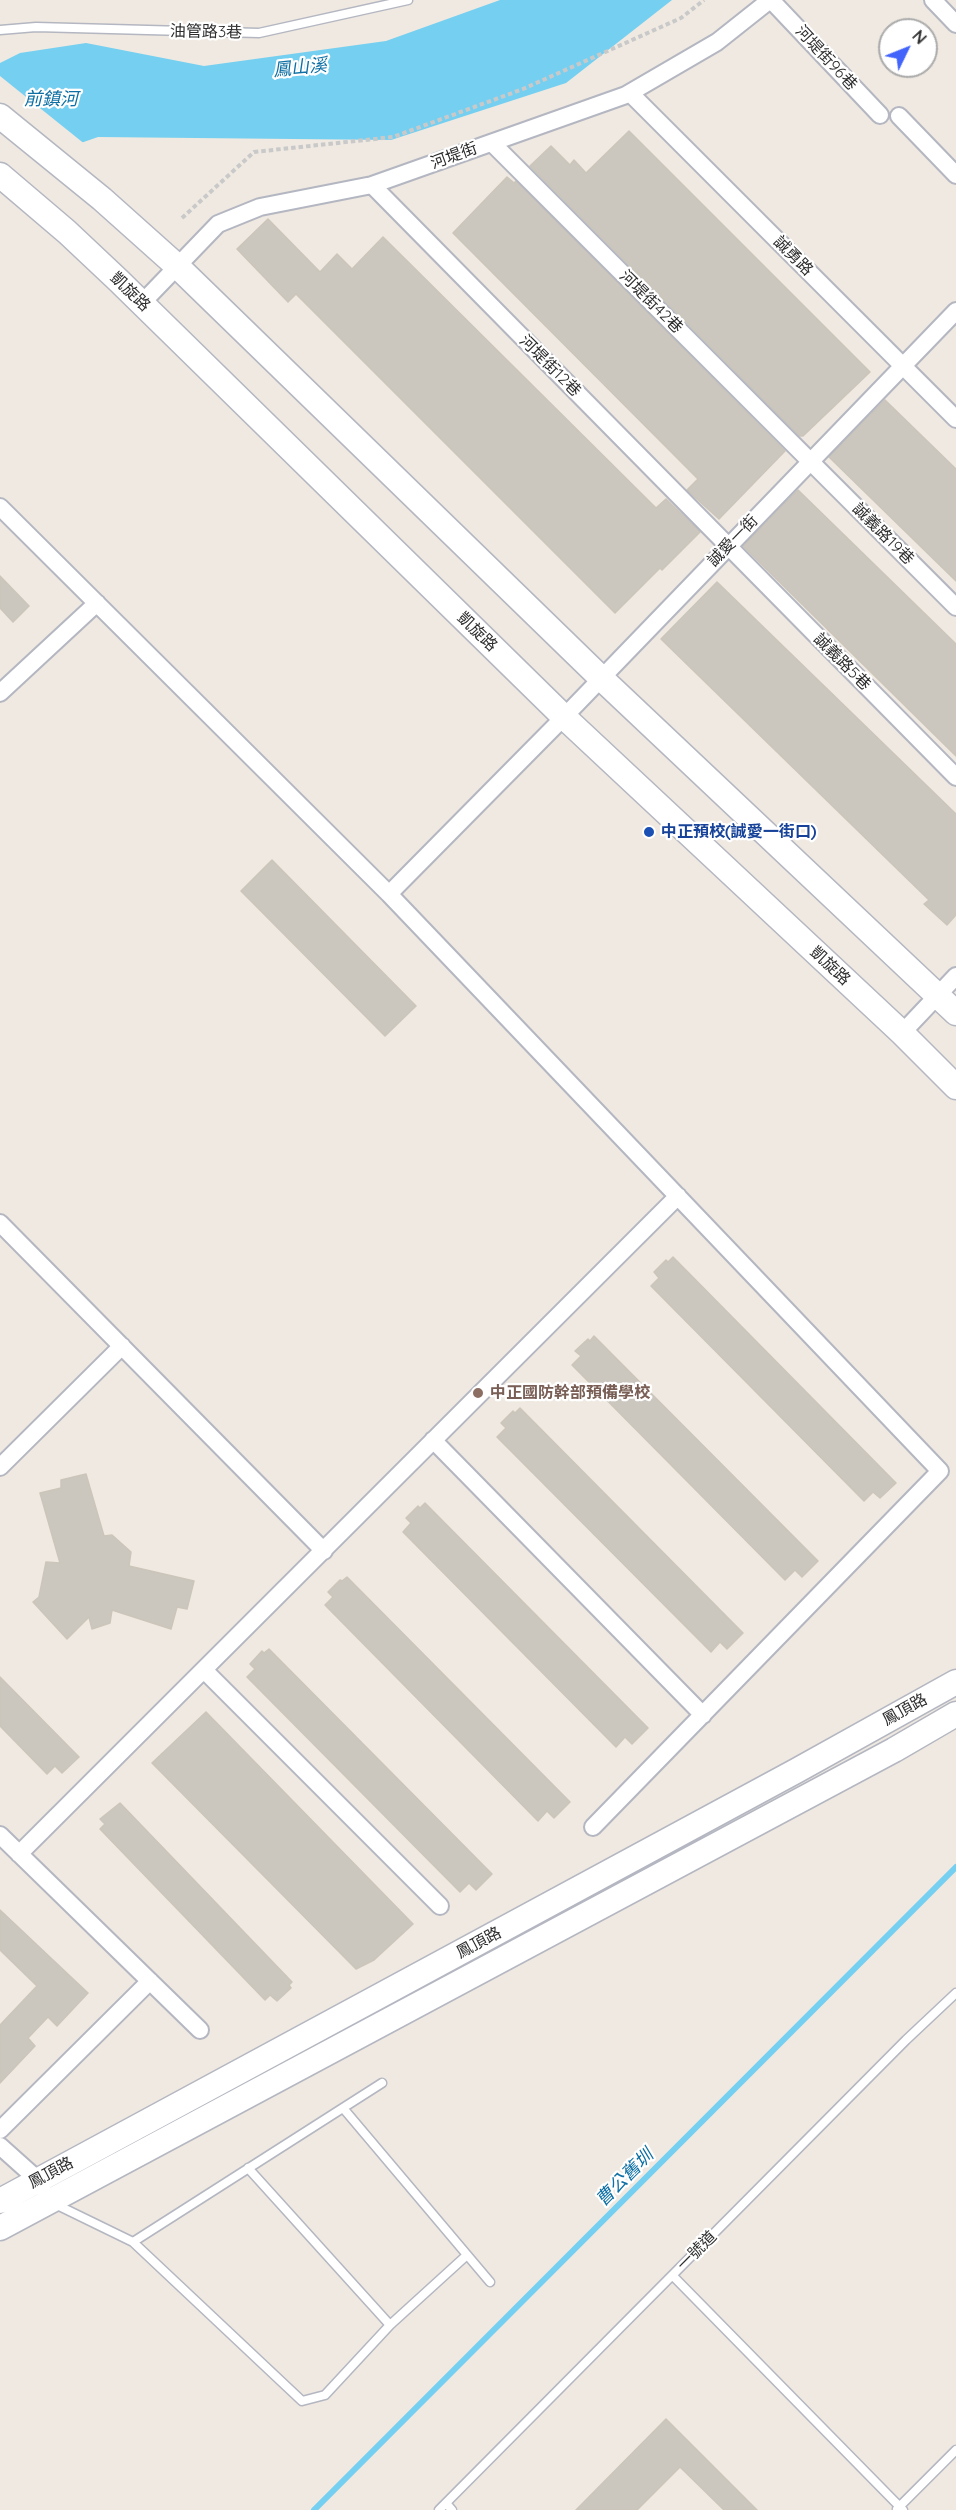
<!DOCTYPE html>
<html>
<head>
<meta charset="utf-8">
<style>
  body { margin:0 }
  #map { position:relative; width:956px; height:2510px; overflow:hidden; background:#efe9e1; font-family:Quicksand,sans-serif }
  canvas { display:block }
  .north { position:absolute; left:878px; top:18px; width:60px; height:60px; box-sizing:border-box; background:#fff; border:2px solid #ababab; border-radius:50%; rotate:47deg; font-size:16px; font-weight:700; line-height:24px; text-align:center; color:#2e2e2e }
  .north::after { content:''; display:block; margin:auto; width:21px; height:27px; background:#4264fb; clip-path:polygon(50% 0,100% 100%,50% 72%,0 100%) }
</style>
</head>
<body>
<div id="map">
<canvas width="956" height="2510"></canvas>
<div class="north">N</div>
</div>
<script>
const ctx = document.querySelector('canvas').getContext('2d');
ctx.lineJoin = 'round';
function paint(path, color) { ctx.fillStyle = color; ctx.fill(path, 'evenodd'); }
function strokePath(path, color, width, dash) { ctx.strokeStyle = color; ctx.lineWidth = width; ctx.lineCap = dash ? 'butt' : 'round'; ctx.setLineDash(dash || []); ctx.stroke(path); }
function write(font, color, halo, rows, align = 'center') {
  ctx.font = font + ' Quicksand,"Noto Sans TC",sans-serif'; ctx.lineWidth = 4.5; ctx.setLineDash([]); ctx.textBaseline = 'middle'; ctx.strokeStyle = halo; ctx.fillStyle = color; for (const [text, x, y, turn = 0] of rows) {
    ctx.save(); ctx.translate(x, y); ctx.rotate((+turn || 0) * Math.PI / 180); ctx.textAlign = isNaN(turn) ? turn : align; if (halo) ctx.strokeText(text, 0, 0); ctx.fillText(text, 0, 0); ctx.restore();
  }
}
const water = new Path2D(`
  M 500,0 L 672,0 L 566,83 L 391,140 L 98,137 L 0,171 L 0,63 L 20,53 L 86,43 L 204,66 L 386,41 Z`);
const pier = new Path2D(`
  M 0,76 L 86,145 L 0,174 Z`);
const stream = new Path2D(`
  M 314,2510 L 956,1867`);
const building = new Path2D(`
  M 629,131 L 870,372 L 803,436 L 800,436 L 530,166 L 551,146 L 570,165 L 574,160 L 586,173 Z
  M 507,177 L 514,183 L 516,181 L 785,451 L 719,519 L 687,490 L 698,479 L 453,233 Z
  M 268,219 L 320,272 L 337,254 L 352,269 L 383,237 L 656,508 L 666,499 L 700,532 L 662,570 L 660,568 L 615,613 L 296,294 L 288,302 L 237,249 Z
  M 885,400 L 956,469 L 956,581 L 829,457 Z
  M 798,490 L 956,644 L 956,756 L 743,546 Z
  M 0,576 L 29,606 L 13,622 L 0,608 Z
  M 717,582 L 956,814 L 956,915 L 947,925 L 924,904 L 929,900 L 661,639 Z
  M 272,860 L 416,1006 L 385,1036 L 241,891 Z
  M 673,1257 L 896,1483 L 880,1498 L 873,1492 L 864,1501 L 651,1286 L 659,1278 L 654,1272 L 666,1260 L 668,1262 Z
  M 594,1336 L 818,1561 L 802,1577 L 795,1570 L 785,1580 L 572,1365 L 581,1356 L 575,1351 L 588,1339 L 590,1341 Z
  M 520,1408 L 743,1633 L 727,1649 L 720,1642 L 711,1652 L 497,1437 L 506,1428 L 501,1423 L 513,1411 L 515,1413 Z
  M 86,1474 L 104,1536 L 112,1535 L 131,1552 L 129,1566 L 194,1581 L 187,1609 L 177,1607 L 171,1629 L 112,1610 L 110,1623 L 92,1629 L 89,1617 L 67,1639 L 33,1602 L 39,1597 L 46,1562 L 60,1563 L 40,1493 L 61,1488 L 61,1480 Z
  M 425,1503 L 648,1728 L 632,1744 L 625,1737 L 616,1747 L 403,1532 L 411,1523 L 406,1518 L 418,1506 L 420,1508 Z
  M 347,1577 L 570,1802 L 554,1818 L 547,1811 L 538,1821 L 325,1605 L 333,1597 L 328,1592 L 340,1580 L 342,1581 Z
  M 269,1649 L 492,1874 L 476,1890 L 469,1883 L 460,1892 L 247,1677 L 255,1669 L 250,1664 L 262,1651 L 264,1653 Z
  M 0,1677 L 79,1757 L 62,1773 L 55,1766 L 47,1774 L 0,1726 Z
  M 206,1712 L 413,1924 L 374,1960 L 356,1969 L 152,1763 Z
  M 120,1803 L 292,1982 L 289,1985 L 291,1988 L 277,2001 L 270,1995 L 265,2000 L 100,1829 L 105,1824 L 100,1819 Z
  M 0,1910 L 88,1993 L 57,2026 L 48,2017 L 28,2038 L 35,2046 L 0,2083 L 0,2025 L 37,1986 L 0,1950 Z
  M 666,2419 L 757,2510 L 724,2510 L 680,2467 L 637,2510 L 576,2510 Z`);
const path = new Path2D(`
  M 182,218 L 254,152 L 393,137 L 523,89 L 681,18 L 704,0`);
const lane = new Path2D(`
  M 0,30 L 36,27 L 259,33 L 408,0
  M 382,2083 L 133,2242 L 302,2401 L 325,2395 L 390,2325 L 467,2255
  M 343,2108 L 490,2282
  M 248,2168 L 390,2325
  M 55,2204 L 133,2242
  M 673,2276 L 903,2510
  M 446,2503 L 452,2510
  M 897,2509 L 956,2450
  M 439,2510 L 906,2040 L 956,1993`);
const street = new Path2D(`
  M 771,0 L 880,115
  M 933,0 L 956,24
  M 630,93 L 956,419
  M 899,116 L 956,175
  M 492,143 L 956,607
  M 372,185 L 956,777
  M 142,303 L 218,224 L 260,207 L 372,185 L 626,95 L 717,42 L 770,0
  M 0,507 L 389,894 L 940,1471 L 593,1827
  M 0,693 L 97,603
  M 389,894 L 564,717 L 956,311
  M 902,1033 L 956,976
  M 0,1223 L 324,1551
  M 433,1440 L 703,1715
  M 0,1467 L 122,1346
  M 204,1670 L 440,1906
  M 0,1835 L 200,2030
  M 19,1854 L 678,1196
  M 0,2130 L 150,1981
  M 0,2146 L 38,2180 L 42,2188`);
const secondary = new Path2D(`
  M 0,116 L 102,199 L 177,266 L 601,678 L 956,1013
  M 0,175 L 67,232 L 118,280 L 564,717 L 902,1033 L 956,1087
  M 0,2201 L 796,1771 L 956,1682
  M 0,2228 L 894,1750 L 956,1714`);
const markers = [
  [649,832,6,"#1a4fb4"],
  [478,1393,6,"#8d6e63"]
];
const streetNames = [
  ["油管路3巷",206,32,1],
  ["河堤街96巷",826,58,47],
  ["河堤街",454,156,-20],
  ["誠勇路",793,256,45],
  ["凱旋路",130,292,44],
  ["河堤街42巷",651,302,45],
  ["河堤街12巷",550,366,45],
  ["誠義路19巷",883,534,45],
  ["誠愛一街",733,541,-46],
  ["凱旋路",477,632,44],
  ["誠義路5巷",842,662,45],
  ["凱旋路",830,966,43],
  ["鳳頂路",905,1710,-29],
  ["鳳頂路",479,1943,-28],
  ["鳳頂路",51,2173,-28],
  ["一號道",697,2251,-45]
];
const transitNames = [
  ["中正預校(誠愛一街口)",661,832]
];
const educationNames = [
  ["中正國防幹部預備學校",490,1393]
];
const waterNames = [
  ["鳳山溪",300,68,-6],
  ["前鎮河",51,100],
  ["曹公舊圳",625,2178,-45]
];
paint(water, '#75cff0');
paint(pier, '#efe9e1');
strokePath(stream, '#75cff0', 6);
paint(building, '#cbc7bf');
strokePath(building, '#cbc5ba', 1.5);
strokePath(lane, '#b4b7c1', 11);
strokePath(street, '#b4b7c1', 20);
strokePath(secondary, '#b4b7c1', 27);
strokePath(path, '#c9c9c9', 4, [4.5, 3]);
strokePath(lane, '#fff', 8);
strokePath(street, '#fff', 16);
strokePath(secondary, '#fff', 24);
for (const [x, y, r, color] of markers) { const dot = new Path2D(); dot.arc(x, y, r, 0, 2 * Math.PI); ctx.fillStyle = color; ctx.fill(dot); strokePath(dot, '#fff', 2); }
write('16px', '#2e2e2e', '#fff', streetNames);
write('bold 16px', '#164399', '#fff', transitNames, 'left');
write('bold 16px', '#785e54', '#fff', educationNames, 'left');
write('italic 18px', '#0d6fa3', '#fff', waterNames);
</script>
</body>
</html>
